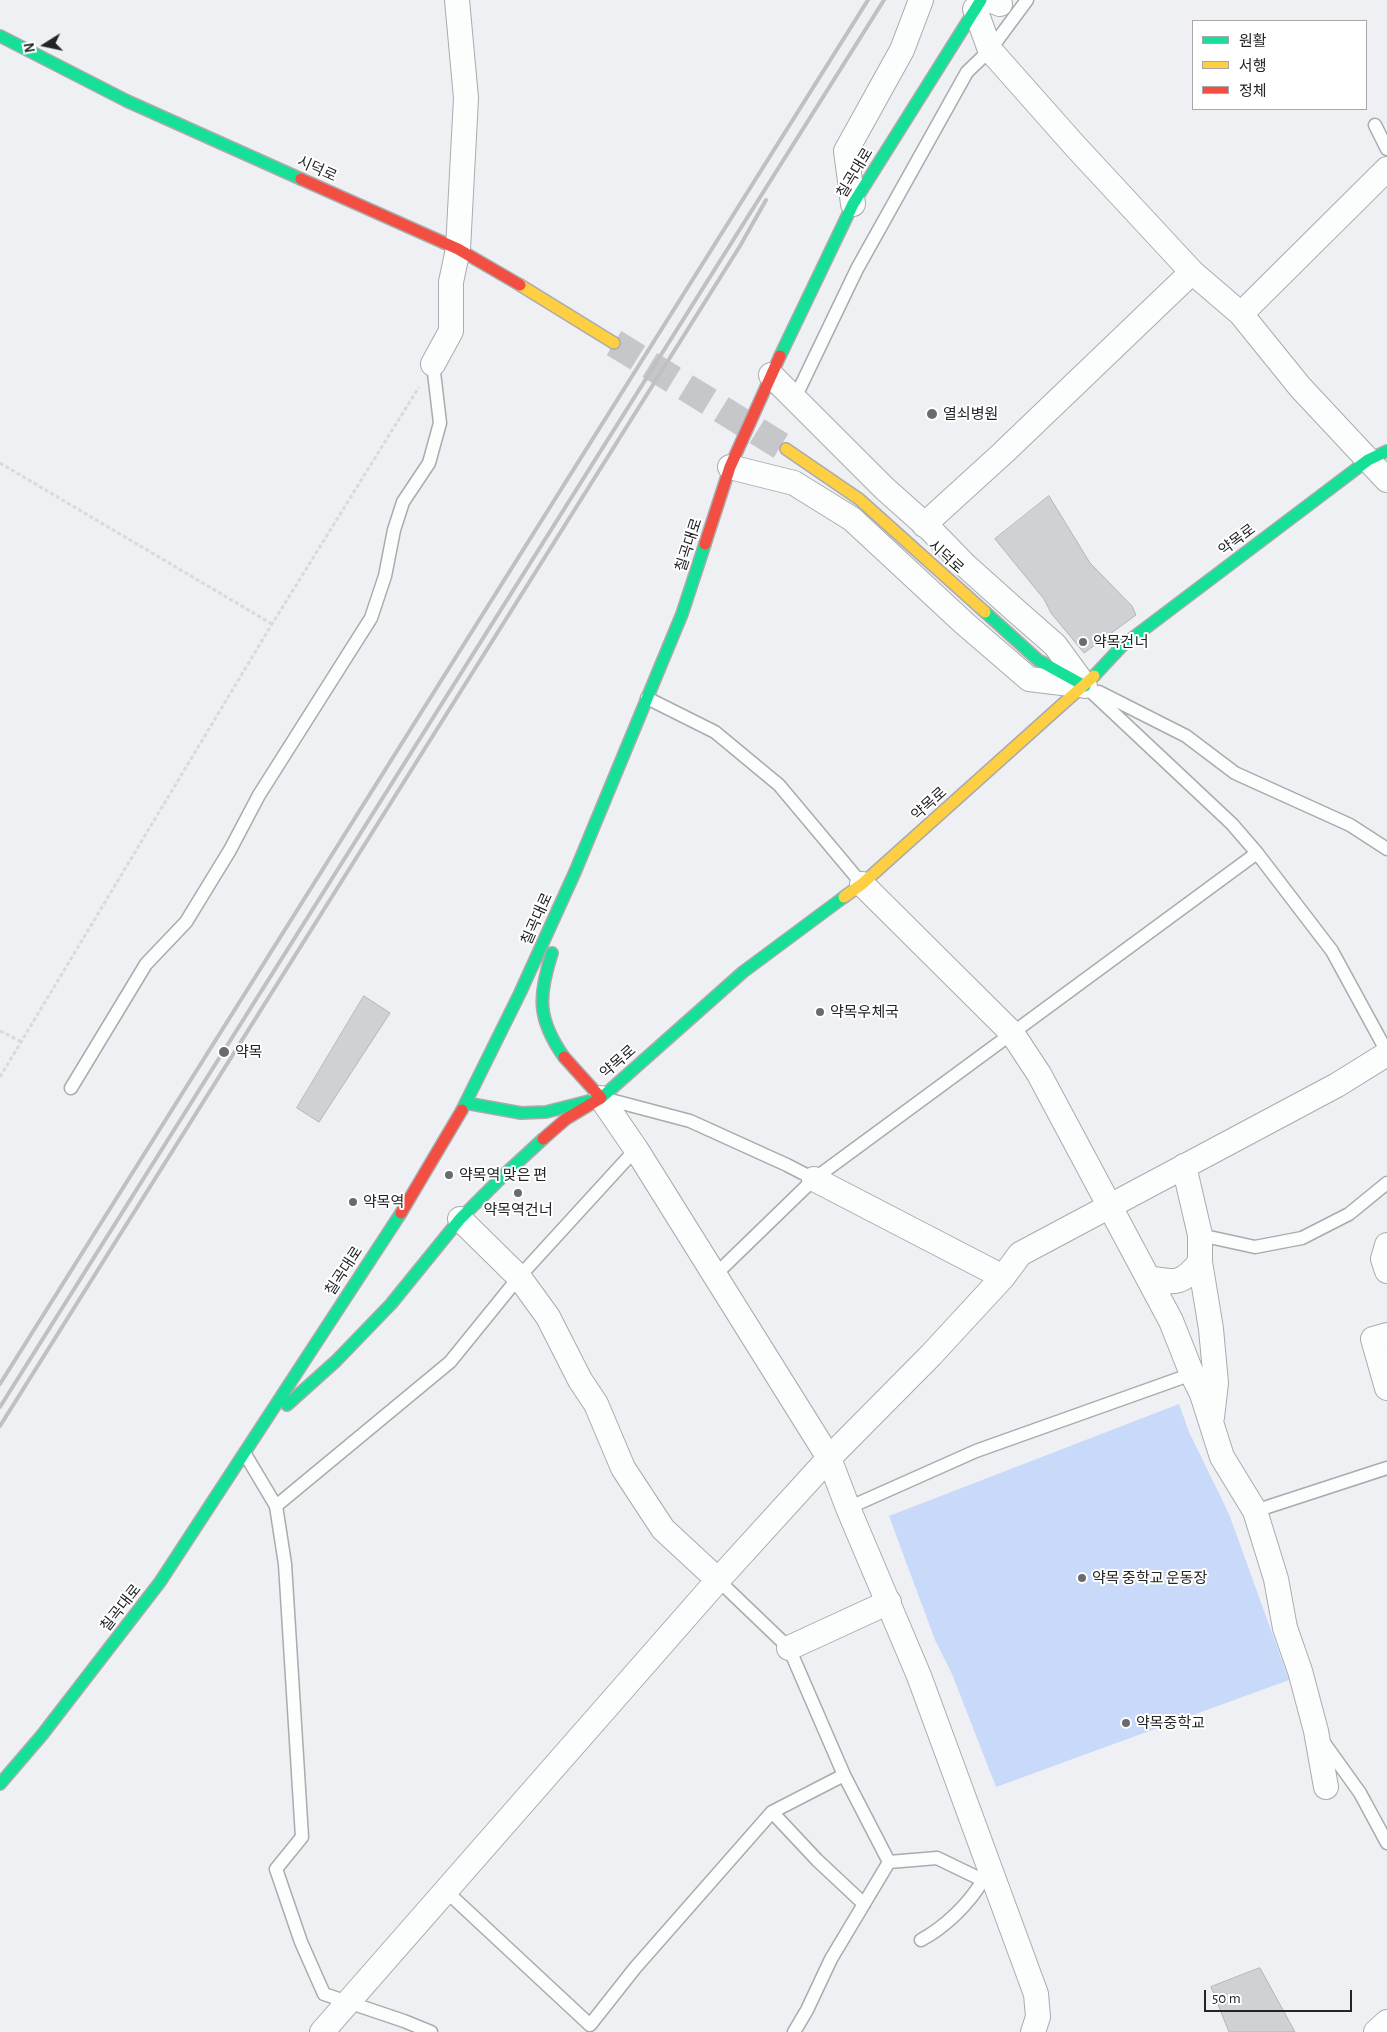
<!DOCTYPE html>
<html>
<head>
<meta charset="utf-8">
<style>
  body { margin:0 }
  #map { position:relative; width:1387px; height:2032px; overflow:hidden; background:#eef0f4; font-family:"Alegreya Sans","Noto Sans KR",sans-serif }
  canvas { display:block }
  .legend { position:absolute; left:1192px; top:20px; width:175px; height:90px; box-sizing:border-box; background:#fff; border:1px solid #a7a7a8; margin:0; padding:6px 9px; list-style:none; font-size:15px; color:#222426 }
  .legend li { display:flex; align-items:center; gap:10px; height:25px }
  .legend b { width:25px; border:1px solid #a7a7a8 }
  .north { position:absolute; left:20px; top:20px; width:50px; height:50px; -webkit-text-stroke:4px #fff; paint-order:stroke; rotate:260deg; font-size:14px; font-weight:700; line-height:20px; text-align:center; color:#222426 }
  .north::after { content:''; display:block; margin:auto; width:18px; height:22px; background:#222426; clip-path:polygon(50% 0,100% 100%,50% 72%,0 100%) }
  .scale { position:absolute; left:1204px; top:1990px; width:148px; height:22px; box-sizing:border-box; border:2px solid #222426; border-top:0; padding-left:6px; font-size:15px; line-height:18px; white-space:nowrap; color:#222426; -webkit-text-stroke:4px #fff; paint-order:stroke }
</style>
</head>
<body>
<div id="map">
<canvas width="1387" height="2032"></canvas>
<ul class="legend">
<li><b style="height:6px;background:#16e098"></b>원활</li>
<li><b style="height:6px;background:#ffcf43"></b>서행</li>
<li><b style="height:6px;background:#f24e42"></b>정체</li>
</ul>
<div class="north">N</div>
<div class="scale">50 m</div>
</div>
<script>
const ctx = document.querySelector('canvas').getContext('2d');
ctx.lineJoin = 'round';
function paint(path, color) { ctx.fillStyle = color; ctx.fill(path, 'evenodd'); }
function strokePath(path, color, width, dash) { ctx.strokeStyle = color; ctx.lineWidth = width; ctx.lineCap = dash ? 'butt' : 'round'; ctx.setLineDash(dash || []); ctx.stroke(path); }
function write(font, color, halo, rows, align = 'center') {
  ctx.font = font + ' "Alegreya Sans","Noto Sans KR",sans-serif'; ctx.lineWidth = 4; ctx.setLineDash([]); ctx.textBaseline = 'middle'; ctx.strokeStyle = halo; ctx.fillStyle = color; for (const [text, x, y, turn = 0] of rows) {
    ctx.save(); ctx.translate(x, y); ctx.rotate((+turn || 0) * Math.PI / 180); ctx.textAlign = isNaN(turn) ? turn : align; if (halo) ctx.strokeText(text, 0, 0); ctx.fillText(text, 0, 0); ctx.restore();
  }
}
const green = new Path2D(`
  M 1179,1404 L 1189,1432 L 1229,1514 L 1289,1680 L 996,1787 L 952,1674 L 935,1640 L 889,1516 Z`);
const building = new Path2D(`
  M 1049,496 L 1090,563 L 1132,606 L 1136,615 L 1084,653 L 1051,613 L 1044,599 L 995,539 Z
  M 364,996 L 390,1013 L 319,1122 L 297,1108 Z
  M 1260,1968 L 1295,2032 L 1229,2032 L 1211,1987 Z`);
const secondaryTunnel = new Path2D(`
  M 614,343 L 786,449`);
const path = new Path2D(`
  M 0,463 L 272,624
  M 0,1031 L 22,1042
  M 0,1077 L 272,624 L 419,387`);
const lane = new Path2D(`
  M 1375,125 L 1387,149
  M 795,398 L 857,269 L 967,72 L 990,50 L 1027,0
  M 1085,686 L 1232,824 L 1257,853 L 1332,951 L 1387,1052
  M 1099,692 L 1186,736 L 1235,773 L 1350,825 L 1387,849
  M 647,698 L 715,732 L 779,785 L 862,884
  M 71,1088 L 146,964 L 186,922 L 230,850 L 259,795 L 371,618 L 385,576 L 394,530 L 403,502 L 429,463 L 440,423 L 433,364
  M 603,1098 L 690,1121 L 787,1165 L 814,1179
  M 1200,1235 L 1255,1247 L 1302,1238 L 1349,1214 L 1387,1183
  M 715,1275 L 814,1179 L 1257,853
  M 245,1454 L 276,1506 L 285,1564 L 302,1837 L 276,1869 L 301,1942 L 324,1994 L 404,2021 L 431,2032
  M 276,1506 L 450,1362 L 519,1277 L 636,1149
  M 848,1508 L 976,1451 L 1192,1374
  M 1255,1511 L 1387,1468
  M 718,1580 L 789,1648 L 844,1775 L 889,1862 L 831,1959 L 807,2010 L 794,2032
  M 1322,1740 L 1360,1793 L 1387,1843
  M 772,1812 L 817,1860 L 864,1904
  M 889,1862 L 937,1858 L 995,1886
  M 446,1891 L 590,2025 L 635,1968 L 772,1812 L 844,1775
  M 921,1940 C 945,1927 969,1904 983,1880`);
const street = new Path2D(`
  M 990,0 L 1000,4
  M 975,9 L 990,50 L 1076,147 L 1192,272 L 1241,314 L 1300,387 L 1387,480
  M 853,204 L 846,151 L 902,50 L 921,0
  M 1241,314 L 1387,169
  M 433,364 L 451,331 L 451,282 L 458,249 L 466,98 L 457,0
  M 771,375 L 885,489 L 930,529 L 966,566 L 1015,610 L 1055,645 L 1085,686
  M 730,467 L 794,483 L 852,519 L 964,623 L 1029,679 L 1079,685
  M 924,525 L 1003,453 L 1192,272
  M 862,884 L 1012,1033 L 1039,1074 L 1171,1321 L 1192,1374 L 1202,1394 L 1222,1457 L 1255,1511 L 1276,1579 L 1285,1628 L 1300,1671 L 1316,1731 L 1326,1787
  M 601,1098 L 636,1149 L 829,1458 L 848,1508 L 919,1676 L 1036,1994 L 1038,2017 L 1033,2032
  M 1184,1166 L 1200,1235 L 1200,1262 L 1211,1329 L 1216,1383 L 1212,1417
  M 814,1179 L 1003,1277
  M 460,1219 L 519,1277 L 548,1317 L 580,1380 L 596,1404 L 623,1468 L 663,1529 L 718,1580
  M 1387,1245 L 1383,1259 L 1387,1271
  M 1148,1278 C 1175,1283 1182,1285 1200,1262
  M 1387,1335 L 1373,1339 L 1387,1388
  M 789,1648 L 889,1602
  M 322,2032 L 718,1580 L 829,1458 L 931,1355 L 1003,1277 L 1020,1254 L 1337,1085 L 1387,1054
  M 1376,2032 L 1387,2022`);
const fast = new Path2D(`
  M 0,36 L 127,101 L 301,179
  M 780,356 L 853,204 L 981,0
  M 985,612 L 1038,660 L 1085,686
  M 1094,676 L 1122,646 L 1368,460 L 1387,451
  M 552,953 C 538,996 537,1019 564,1057
  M 466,1103 L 521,1113 L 546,1112 L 601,1098 L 743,972 L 844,897
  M 462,1110 L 520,993 L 575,872 L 682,614 L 705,544
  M 287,1405 L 336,1361 L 391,1304 L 460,1219 L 505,1174 L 543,1139
  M 0,1784 L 42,1735 L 160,1582 L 401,1213`);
const slow = new Path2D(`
  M 520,285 L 614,343
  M 786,449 L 859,499 L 985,612
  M 844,897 L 862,884 L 1094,676`);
const jam = new Path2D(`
  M 301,179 L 458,249 L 520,285
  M 705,544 L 730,467 L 780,356
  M 543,1139 L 566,1119 L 601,1098 L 564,1057
  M 401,1213 L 462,1110`);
const rail = new Path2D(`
  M 0,1384 L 868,0
  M 0,1407 L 884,0
  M 0,1426 L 740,246 L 766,200`);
const markers = [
  [932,414,6,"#696b6e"],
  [1083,642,5,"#696b6e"],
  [820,1012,5,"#696b6e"],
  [224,1052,6,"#696b6e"],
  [449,1175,5,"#696b6e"],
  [518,1193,5,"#696b6e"],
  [353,1202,5,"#696b6e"],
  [1082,1578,5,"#696b6e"],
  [1126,1723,5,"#696b6e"]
];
const streetNames = [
  ["시덕로",317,169,24],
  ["칠곡대로",855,173,-59],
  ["약목로",1237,540,-37],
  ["칠곡대로",689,545,-72],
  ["시덕로",946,557,42],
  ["약목로",929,804,-42],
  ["칠곡대로",537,919,-66],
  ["약목로",618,1062,-41],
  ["칠곡대로",344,1271,-57],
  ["칠곡대로",121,1608,-52]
];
const poiNames = [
  ["열쇠병원",943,414],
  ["약목건너",1093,642],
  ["약목우체국",830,1012],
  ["약목",235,1052],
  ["약목역 맞은 편",459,1175],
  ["약목역",363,1202],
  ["약목역건너",518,1210,"center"],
  ["약목 중학교 운동장",1092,1578],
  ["약목중학교",1136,1723]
];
paint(green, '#c8d9f9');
paint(building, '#cfd1d4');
strokePath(building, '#b3b5b7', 1);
strokePath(secondaryTunnel, '#c5c7cb', 28, [28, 14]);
strokePath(lane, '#a9abad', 15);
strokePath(street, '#a9abad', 26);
strokePath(fast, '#a9abad', 14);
strokePath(slow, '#a9abad', 14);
strokePath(jam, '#a9abad', 14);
strokePath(path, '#dadadb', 3, [4, 2.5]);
strokePath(lane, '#fcfdfd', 12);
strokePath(street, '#fcfdfd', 24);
strokePath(fast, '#16e098', 11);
strokePath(slow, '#ffcf43', 11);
strokePath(jam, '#f24e42', 11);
strokePath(rail, '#c0c0c1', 4);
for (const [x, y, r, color] of markers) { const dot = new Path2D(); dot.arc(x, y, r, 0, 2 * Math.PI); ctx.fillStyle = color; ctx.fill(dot); strokePath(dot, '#fff', 2); }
write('15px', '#222426', '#fff', streetNames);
write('15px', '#222426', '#fff', poiNames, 'left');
</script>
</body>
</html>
